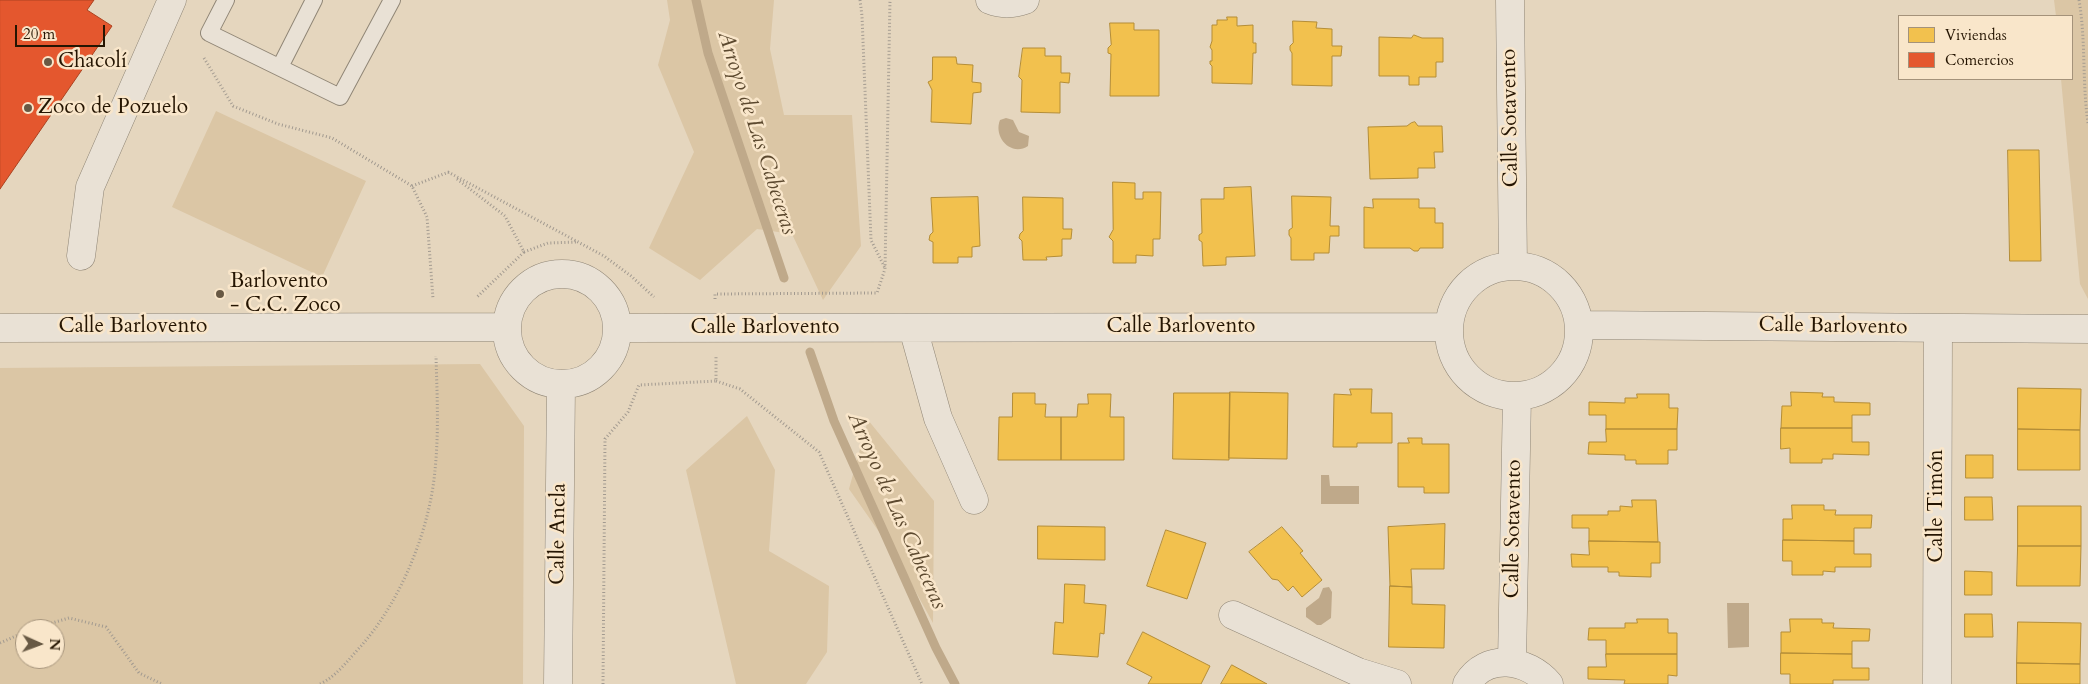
<!DOCTYPE html>
<html>
<head>
<meta charset="utf-8">
<style>
  body { margin:0 }
  #map { position:relative; width:2088px; height:684px; overflow:hidden; background:#e5d6be; font-family:Cardo,serif }
  canvas { display:block }
  .legend { position:absolute; left:1898px; top:15px; width:175px; height:65px; box-sizing:border-box; background:#f9e6ca; border:1px solid #a4927a; margin:0; padding:6px 9px; list-style:none; font-size:15px; color:#251502 }
  .legend li { display:flex; align-items:center; gap:10px; height:25px }
  .legend b { width:25px; border:1px solid #a4927a }
  .north { position:absolute; left:15px; top:619px; width:50px; height:50px; box-sizing:border-box; background:#f9e6ca; border:1px solid #a4927a; border-radius:50%; rotate:92deg; font-size:14px; font-weight:700; line-height:20px; text-align:center; color:#251502 }
  .north::after { content:''; display:block; margin:auto; width:18px; height:22px; background:#685944; clip-path:polygon(50% 0,100% 100%,50% 72%,0 100%) }
  .scale { position:absolute; left:15px; top:25px; width:90px; height:22px; box-sizing:border-box; border:2px solid #251502; border-top:0; padding-left:6px; font-size:15px; line-height:18px; white-space:nowrap; color:#251502; -webkit-text-stroke:4px #f9e6ca; paint-order:stroke }
</style>
</head>
<body>
<div id="map">
<canvas width="2088" height="684"></canvas>
<ul class="legend">
<li><b style="height:14px;background:#f2c14e"></b>Viviendas</li>
<li><b style="height:14px;background:#e4572e"></b>Comercios</li>
</ul>
<div class="north">N</div>
<div class="scale">20 m</div>
</div>
<script>
const ctx = document.querySelector('canvas').getContext('2d');
ctx.lineJoin = 'round';
function paint(path, color) { ctx.fillStyle = color; ctx.fill(path, 'evenodd'); }
function strokePath(path, color, width, dash) { ctx.strokeStyle = color; ctx.lineWidth = width; ctx.lineCap = dash ? 'butt' : 'round'; ctx.setLineDash(dash || []); ctx.stroke(path); }
function write(font, color, halo, rows, align = 'center') {
  ctx.font = font + ' Cardo,serif'; ctx.lineWidth = 5; ctx.setLineDash([]); ctx.textBaseline = 'middle'; ctx.strokeStyle = halo; ctx.fillStyle = color; for (const [text, x, y, turn = 0] of rows) {
    ctx.save(); ctx.translate(x, y); ctx.rotate((+turn || 0) * Math.PI / 180); ctx.textAlign = isNaN(turn) ? turn : align; if (halo) ctx.strokeText(text, 0, 0); ctx.fillText(text, 0, 0); ctx.restore();
  }
}
const green = new Path2D(`
  M 667,0 L 774,0 L 770,49 L 784,115 L 852,115 L 861,246 L 823,300 L 792,234 L 757,229 L 700,280 L 649,248 L 694,152 L 658,65 L 670,20 Z
  M 2054,0 L 2088,0 L 2088,299 L 2080,284 L 2061,79 L 2072,79 L 2072,16 L 2056,16 Z
  M 216,111 L 366,181 L 322,277 L 172,207 Z
  M 480,364 L 524,426 L 523,684 L 0,684 L 0,368 ZM 25,629 L 55,629 L 55,659 L 25,659 Z
  M 747,416 L 775,470 L 769,551 L 829,586 L 827,652 L 806,684 L 736,684 L 686,470 Z
  M 868,420 L 934,501 L 933,623 L 896,556 L 849,489 Z`);
const water = new Path2D(`
  M 1006,118 L 1013,120 L 1019,132 L 1029,136 L 1028,146 C 1011,157 993,137 1000,120 Z
  M 1321,475 L 1329,475 L 1330,486 L 1359,486 L 1359,504 L 1321,504 Z
  M 1329,587 L 1332,592 L 1331,618 L 1321,625 L 1317,625 L 1306,617 L 1306,608 L 1319,598 L 1323,588 Z
  M 1727,603 L 1749,603 L 1749,647 L 1728,648 Z`);
const homes = new Path2D(`
  M 1227,17 L 1237,17 L 1237,26 L 1253,25 L 1253,43 L 1256,43 L 1256,53 L 1253,53 L 1252,84 L 1212,83 L 1212,66 L 1210,64 L 1210,61 L 1212,61 L 1212,50 L 1210,47 L 1212,41 L 1212,25 L 1217,25 L 1217,20 L 1227,20 Z
  M 1293,21 L 1317,22 L 1316,28 L 1332,29 L 1332,46 L 1342,46 L 1341,56 L 1332,56 L 1332,86 L 1292,85 L 1292,53 L 1290,50 L 1290,46 L 1293,43 Z
  M 1110,23 L 1134,23 L 1134,30 L 1159,30 L 1159,96 L 1110,96 L 1111,54 L 1108,53 L 1108,48 L 1111,45 Z
  M 1414,35 L 1422,38 L 1443,38 L 1443,62 L 1436,62 L 1436,77 L 1419,77 L 1419,85 L 1409,85 L 1409,76 L 1379,76 L 1379,37 L 1411,38 Z
  M 1023,48 L 1045,48 L 1045,56 L 1061,56 L 1061,73 L 1070,73 L 1069,83 L 1060,82 L 1060,113 L 1021,112 L 1022,80 L 1019,77 Z
  M 933,57 L 956,57 L 957,64 L 973,65 L 972,82 L 981,83 L 981,92 L 973,93 L 971,124 L 931,122 L 932,90 L 928,82 L 932,80 Z
  M 1415,122 L 1418,126 L 1442,126 L 1443,152 L 1434,152 L 1435,168 L 1418,168 L 1418,178 L 1370,179 L 1368,127 L 1407,126 L 1411,123 Z
  M 2008,150 L 2039,150 L 2041,261 L 2010,261 Z
  M 1113,182 L 1135,183 L 1135,199 L 1143,199 L 1143,192 L 1161,192 L 1160,239 L 1153,239 L 1153,256 L 1136,255 L 1136,263 L 1113,263 L 1113,241 L 1109,237 L 1113,230 Z
  M 1251,187 L 1255,256 L 1226,257 L 1226,265 L 1203,266 L 1202,242 L 1199,240 L 1199,235 L 1202,233 L 1201,199 L 1224,199 L 1224,188 Z
  M 1292,196 L 1331,197 L 1330,226 L 1339,226 L 1339,236 L 1330,236 L 1329,253 L 1314,253 L 1314,260 L 1291,260 L 1291,238 L 1289,235 L 1289,230 L 1292,228 Z
  M 978,197 L 980,246 L 972,247 L 972,257 L 958,257 L 958,263 L 933,263 L 933,242 L 929,240 L 930,235 L 933,232 L 931,198 Z
  M 1023,197 L 1063,198 L 1063,229 L 1072,229 L 1071,239 L 1062,239 L 1062,256 L 1046,257 L 1047,260 L 1023,260 L 1022,241 L 1019,238 L 1020,234 L 1023,231 Z
  M 1373,199 L 1419,199 L 1419,208 L 1435,208 L 1435,223 L 1443,223 L 1443,248 L 1420,248 L 1418,251 L 1414,251 L 1410,248 L 1364,248 L 1364,207 L 1373,208 Z
  M 2018,388 L 2081,389 L 2080,430 L 2018,429 Z
  M 1350,389 L 1372,389 L 1371,413 L 1392,413 L 1392,443 L 1357,443 L 1357,447 L 1333,447 L 1334,394 L 1351,395 Z
  M 1230,392 L 1288,393 L 1287,459 L 1229,458 Z
  M 1791,392 L 1823,393 L 1822,397 L 1834,397 L 1834,402 L 1870,403 L 1870,415 L 1852,415 L 1852,428 L 1781,428 L 1782,406 L 1791,406 Z
  M 1013,393 L 1035,393 L 1035,404 L 1046,404 L 1045,417 L 1061,417 L 1061,460 L 998,460 L 999,417 L 1012,417 Z
  M 1174,393 L 1230,393 L 1229,460 L 1173,459 Z
  M 1088,394 L 1111,394 L 1110,417 L 1124,417 L 1124,460 L 1061,460 L 1061,417 L 1077,417 L 1078,404 L 1088,404 Z
  M 1637,394 L 1669,394 L 1669,408 L 1678,408 L 1677,429 L 1606,429 L 1606,415 L 1589,415 L 1589,402 L 1625,403 L 1625,398 L 1637,398 Z
  M 1781,428 L 1852,428 L 1852,442 L 1869,442 L 1869,455 L 1833,454 L 1833,459 L 1822,459 L 1822,463 L 1790,463 L 1790,448 L 1781,449 Z
  M 1606,429 L 1677,429 L 1677,450 L 1668,450 L 1668,464 L 1636,464 L 1636,460 L 1625,460 L 1625,455 L 1588,454 L 1589,442 L 1606,442 Z
  M 2018,429 L 2080,430 L 2080,470 L 2018,470 Z
  M 1408,438 L 1422,438 L 1422,444 L 1449,444 L 1449,493 L 1424,493 L 1424,487 L 1398,487 L 1398,443 L 1409,443 Z
  M 1966,455 L 1993,455 L 1993,478 L 1966,478 Z
  M 1965,497 L 1992,497 L 1993,520 L 1965,520 Z
  M 1632,500 L 1656,500 L 1658,542 L 1589,541 L 1589,528 L 1572,528 L 1572,515 L 1608,515 L 1608,511 L 1620,511 L 1620,506 L 1632,507 Z
  M 1792,505 L 1824,505 L 1824,510 L 1836,510 L 1835,515 L 1872,515 L 1871,528 L 1854,528 L 1854,541 L 1783,540 L 1783,519 L 1792,519 Z
  M 2018,506 L 2081,506 L 2081,546 L 2018,546 Z
  M 1445,524 L 1444,569 L 1411,569 L 1412,587 L 1390,586 L 1388,527 Z
  M 1038,526 L 1105,527 L 1105,560 L 1038,559 Z
  M 1282,527 L 1303,551 L 1300,553 L 1322,580 L 1302,597 L 1293,586 L 1288,591 L 1278,580 L 1272,579 L 1249,552 Z
  M 1166,530 L 1206,543 L 1187,599 L 1147,586 Z
  M 1783,540 L 1854,541 L 1854,554 L 1871,554 L 1871,567 L 1835,567 L 1835,572 L 1823,571 L 1823,575 L 1792,575 L 1792,561 L 1783,561 Z
  M 1589,541 L 1660,542 L 1660,563 L 1651,563 L 1651,577 L 1619,576 L 1619,572 L 1608,572 L 1608,567 L 1572,567 L 1571,554 L 1589,555 Z
  M 2018,546 L 2081,546 L 2080,586 L 2017,586 Z
  M 1965,571 L 1992,572 L 1992,595 L 1965,595 Z
  M 1065,584 L 1085,585 L 1084,603 L 1106,605 L 1104,634 L 1100,633 L 1098,657 L 1053,654 L 1055,622 L 1063,623 Z
  M 1390,586 L 1412,587 L 1412,604 L 1445,605 L 1444,648 L 1389,647 Z
  M 1965,614 L 1992,614 L 1993,637 L 1965,637 Z
  M 1637,619 L 1668,619 L 1668,633 L 1677,633 L 1677,654 L 1606,654 L 1606,640 L 1588,640 L 1589,628 L 1625,628 L 1625,623 L 1637,623 Z
  M 1790,619 L 1822,619 L 1822,623 L 1834,623 L 1833,628 L 1870,629 L 1869,641 L 1852,641 L 1852,654 L 1781,653 L 1781,632 L 1790,632 Z
  M 2018,622 L 2081,623 L 2080,664 L 2017,663 Z
  M 1143,632 L 1210,666 L 1201,684 L 1148,684 L 1152,677 L 1127,664 Z
  M 1781,653 L 1852,654 L 1852,668 L 1869,668 L 1869,680 L 1833,680 L 1833,684 L 1790,684 L 1790,674 L 1781,674 Z
  M 1606,654 L 1677,654 L 1677,676 L 1668,675 L 1668,684 L 1624,684 L 1625,680 L 1588,679 L 1588,667 L 1606,667 Z
  M 2017,663 L 2080,664 L 2080,684 L 2017,684 Z
  M 1232,665 L 1267,684 L 1221,684 Z`);
const shops = new Path2D(`
  M 0,0 L 94,0 L 87,10 L 112,26 L 0,189 Z`);
const stream = new Path2D(`
  M 696,0 L 708,53 L 784,278
  M 810,352 L 834,421 L 936,648 L 955,684`);
const path = new Path2D(`
  M 860,0 L 862,16 L 871,240 L 885,268
  M 2079,0 C 2086,41 2082,82 2088,123
  M 204,58 L 233,106 L 278,124 L 332,138 L 412,186 L 427,217 L 433,299
  M 448,172 L 604,256 L 631,276 L 654,297
  M 457,179 L 505,216 L 524,252 L 477,297
  M 412,186 L 449,172
  M 524,252 L 548,243 L 576,242
  M 715,299 L 715,294 L 877,293 L 885,269 L 890,0
  M 716,381 L 740,389 L 819,452 L 922,684
  M 31,629 L 69,618 L 106,627 L 139,673 L 162,684
  M 0,643 L 25,632
  M 320,684 C 337,676 348,660 361,646 C 401,601 430,529 435,470 C 439,432 437,393 436,356
  M 603,684 L 605,439 L 628,412 L 639,385 L 716,381 L 716,357`);
const lane = new Path2D(`
  M 226,0 L 209,33 L 340,97 L 392,0
  M 280,67 L 314,0`);
const street = new Path2D(`
  M 990,0 C 1003,5 1013,4 1025,0
  M 1510,0 L 1513,265
  M 81,256 L 90,187 L 172,0
  M1449 331a65 65 0 1 1 130 0a65 65 0 1 1-130 0Z
  M507 329a55 55 0 1 1 110 0a55 55 0 1 1-110 0Z
  M 1579,325 L 2088,329
  M 0,328 L 507,327
  M 617,328 L 1449,327
  M 913,328 L 938,418 L 974,500
  M 1233,615 L 1358,672 L 1397,684
  M 1512,662 L 1517,396
  M 558,684 L 561,385
  M 1467,684 C 1486,652 1528,659 1549,684
  M 1937,684 L 1938,328`);
const markers = [
  [48,62,5,"#685944"],
  [28,108,5,"#685944"],
  [220,294,5,"#685944"]
];
const poiNames = [
  ["Chacolí",58,62],
  ["Zoco de Pozuelo",38,108],
  ["Barlovento",230,282],
  ["- C.C. Zoco",230,306]
];
const streetNames = [
  ["Calle Sotavento",1511,118,-91],
  ["Calle Barlovento",133,327],
  ["Calle Barlovento",1181,327],
  ["Calle Barlovento",1833,327,1],
  ["Calle Barlovento",765,328],
  ["Calle Timón",1937,506,-90],
  ["Calle Sotavento",1514,529,-89],
  ["Calle Ancla",559,534,-89]
];
const waterNames = [
  ["Arroyo de Las Cabeceras",756,133,72],
  ["Arroyo de Las Cabeceras",896,511,66]
];
paint(green, '#dbc6a5');
paint(water, '#bfa98a');
paint(homes, '#f2c14e');
strokePath(homes, '#b48d37', 1);
paint(shops, '#e4572e');
strokePath(shops, '#ab4321', 1);
strokePath(stream, '#bfa98a', 9);
strokePath(lane, '#908676', 18);
strokePath(street, '#908676', 29);
strokePath(path, '#a29a90', 3, [1, 2.5]);
strokePath(lane, '#e9e1d5', 16);
strokePath(street, '#e9e1d5', 28);
for (const [x, y, r, color] of markers) { const dot = new Path2D(); dot.arc(x, y, r, 0, 2 * Math.PI); ctx.fillStyle = color; ctx.fill(dot); strokePath(dot, '#f9e6ca', 2); }
write('21px', '#251502', '#f9e6ca', poiNames, 'left');
write('21px', '#251502', '#f9e6ca', streetNames);
write('italic 22px', '#5c492f', '#f9e6ca', waterNames);
</script>
</body>
</html>
